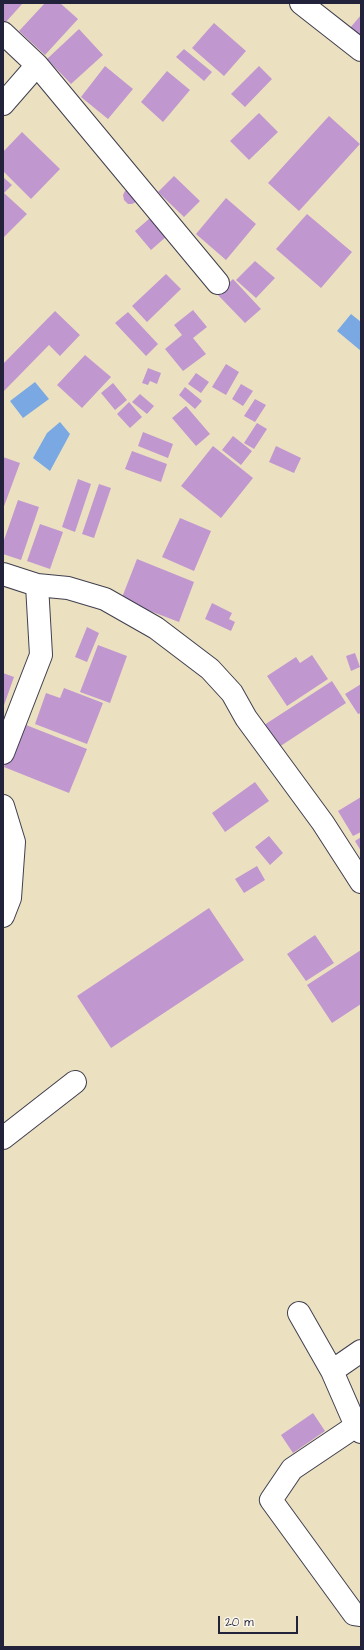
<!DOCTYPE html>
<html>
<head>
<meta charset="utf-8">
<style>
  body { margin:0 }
  #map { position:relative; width:364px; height:1650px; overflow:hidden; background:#ebe1c0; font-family:"Architects Daughter",sans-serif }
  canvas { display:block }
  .frame { position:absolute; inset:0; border:4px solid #22223b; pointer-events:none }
  .scale { position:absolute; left:218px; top:1616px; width:80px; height:18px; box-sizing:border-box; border:2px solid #22223b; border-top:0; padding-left:5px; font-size:12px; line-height:14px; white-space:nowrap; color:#22223b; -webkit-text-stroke:3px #fbf7ec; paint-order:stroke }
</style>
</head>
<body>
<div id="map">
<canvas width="364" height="1650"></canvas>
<div class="frame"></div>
<div class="scale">20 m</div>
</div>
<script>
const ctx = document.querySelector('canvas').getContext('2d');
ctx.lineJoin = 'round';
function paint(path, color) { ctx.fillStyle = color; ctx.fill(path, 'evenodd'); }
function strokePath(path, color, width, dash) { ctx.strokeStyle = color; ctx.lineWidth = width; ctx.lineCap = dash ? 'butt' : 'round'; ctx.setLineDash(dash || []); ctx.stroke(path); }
const water = new Path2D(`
  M 351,314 L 361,322 L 361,351 L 337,331 Z
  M 35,382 L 49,399 L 23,418 L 10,401 Z
  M 60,422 L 70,434 L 50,471 L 33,458 L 47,433 Z`);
const building = new Path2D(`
  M 3,3 L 23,3 L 5,23 L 3,22 Z
  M 45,3 L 60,3 L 78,19 L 45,55 L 19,31 Z
  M 361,15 L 361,37 L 350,28 Z
  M 214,23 L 246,51 L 224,76 L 192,48 Z
  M 79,29 L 103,55 L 71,84 L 47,59 Z
  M 184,49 L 212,72 L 204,81 L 176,57 Z
  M 105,66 L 133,89 L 108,119 L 81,97 Z
  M 259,66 L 272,79 L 245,107 L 231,94 Z
  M 167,71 L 190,90 L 163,122 L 141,102 Z
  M 259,113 L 278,132 L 249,160 L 230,141 Z
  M 329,116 L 360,144 L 299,211 L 268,183 Z
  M 22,132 L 60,169 L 31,199 L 3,171 L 3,152 Z
  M 174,176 L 200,201 L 184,217 L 158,192 Z
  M 3,177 L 12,185 L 4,193 L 27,214 L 3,238 Z
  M 130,189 L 136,202 L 132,204 L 128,204 L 124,200 L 123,195 L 125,191 Z
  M 226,198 L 256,224 L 226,260 L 196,234 Z
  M 307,214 L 352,252 L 321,288 L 276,249 Z
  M 150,218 L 167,236 L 151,250 L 135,231 Z
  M 255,261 L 275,278 L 256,298 L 236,280 Z
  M 166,274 L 181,289 L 147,322 L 132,306 Z
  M 233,279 L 261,309 L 245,323 L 217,294 Z
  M 193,310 L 207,327 L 193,338 L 206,354 L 183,371 L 165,349 L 182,335 L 174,325 Z
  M 55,311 L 80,335 L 60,356 L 49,345 L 3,392 L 3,364 Z
  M 128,312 L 158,344 L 146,356 L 115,323 Z
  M 85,355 L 111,377 L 82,408 L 57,385 Z
  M 226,364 L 239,372 L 226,395 L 212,387 Z
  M 148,368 L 161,373 L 157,384 L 150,381 L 148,385 L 142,383 Z
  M 196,373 L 209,382 L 201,393 L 188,384 Z
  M 113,383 L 127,400 L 115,410 L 101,393 Z
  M 241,384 L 253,391 L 243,406 L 232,399 Z
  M 185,387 L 202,401 L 195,409 L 179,395 Z
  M 140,394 L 154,406 L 147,414 L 132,402 Z
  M 255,399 L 266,405 L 255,422 L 244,416 Z
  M 129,402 L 142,417 L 130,428 L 117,414 Z
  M 186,406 L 210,434 L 196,446 L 172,418 Z
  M 257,423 L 267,429 L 254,449 L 244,443 Z
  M 143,432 L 173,444 L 168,458 L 138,446 Z
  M 233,436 L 252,451 L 241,465 L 222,450 Z
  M 213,446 L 253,478 L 221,518 L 181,486 Z
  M 276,446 L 301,458 L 294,473 L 269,462 Z
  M 132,451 L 167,464 L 161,482 L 125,469 Z
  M 3,457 L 20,463 L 3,509 Z
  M 78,479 L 91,484 L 75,532 L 62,527 Z
  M 99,484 L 111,488 L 94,538 L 82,534 Z
  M 18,500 L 39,507 L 21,560 L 3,554 L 3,543 Z
  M 180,518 L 211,531 L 194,571 L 162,557 Z
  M 40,524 L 63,532 L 50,569 L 27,561 Z
  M 137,559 L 194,582 L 179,622 L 121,600 Z
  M 212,603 L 232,613 L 229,619 L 235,622 L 231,631 L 205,619 Z
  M 87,627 L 99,633 L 87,662 L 75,657 Z
  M 98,645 L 127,656 L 110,703 L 80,692 Z
  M 355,653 L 360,667 L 351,671 L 346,656 Z
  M 312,655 L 328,679 L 287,706 L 267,676 L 296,657 L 300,663 Z
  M 3,673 L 14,677 L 3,708 Z
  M 332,681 L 346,703 L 276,749 L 261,727 Z
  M 361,684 L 361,713 L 358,714 L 345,694 Z
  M 64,688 L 103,703 L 87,744 L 35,724 L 46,693 L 60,698 Z
  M 21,723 L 87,749 L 69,793 L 4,767 Z
  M 255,782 L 269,801 L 225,832 L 212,813 Z
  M 361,797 L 361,832 L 353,836 L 338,811 Z
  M 269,836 L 283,853 L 270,865 L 255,847 Z
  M 361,837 L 361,851 L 355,841 Z
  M 257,866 L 265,880 L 244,893 L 235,879 Z
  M 209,908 L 244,960 L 111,1048 L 77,996 Z
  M 315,935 L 334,963 L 306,981 L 287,954 Z
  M 361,950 L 361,1004 L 332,1023 L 307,985 Z
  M 313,1413 L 325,1431 L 293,1453 L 281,1435 Z`);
const minor = new Path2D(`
  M 301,3 L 361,50
  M 3,33 L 37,65 L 218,283
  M 3,104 L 37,65
  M 3,574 L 37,585 L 68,588 L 105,599 L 156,628 L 210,669 L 232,693 L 246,718 L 323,823 L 361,882
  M 3,753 L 41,655 L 37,585
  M 3,806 L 14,842 L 10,898 L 3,916
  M 3,1138 L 75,1082
  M 299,1313 L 332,1371 L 356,1426 L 361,1432
  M 332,1371 L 361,1351
  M 356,1426 L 292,1469 L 271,1500 L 354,1614 L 361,1615`);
paint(water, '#79a8e2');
paint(building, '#c197d0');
strokePath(minor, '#403f4f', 24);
strokePath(minor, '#fff', 22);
</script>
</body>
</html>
